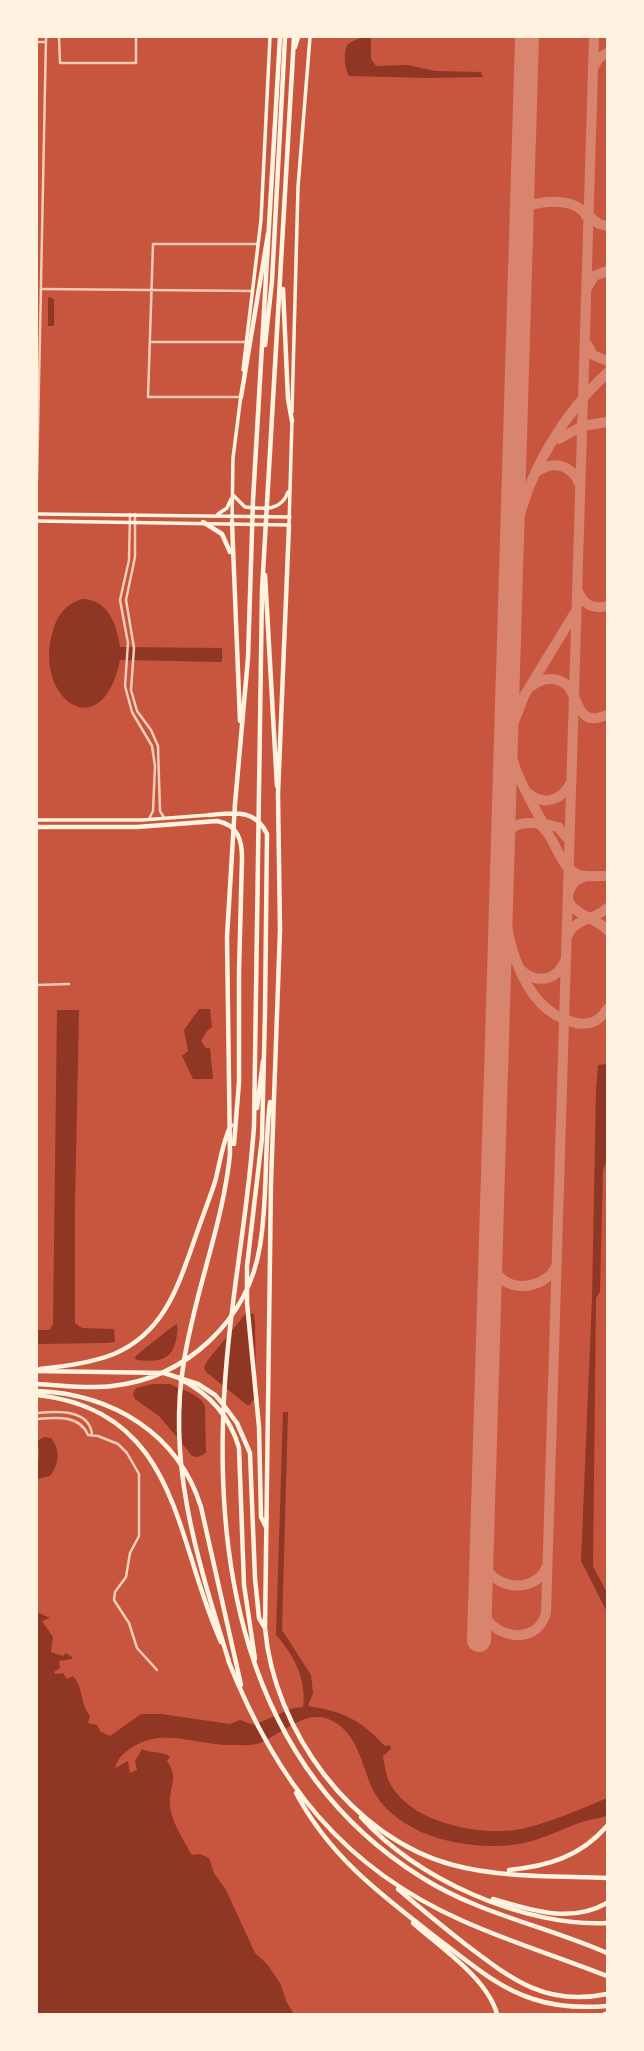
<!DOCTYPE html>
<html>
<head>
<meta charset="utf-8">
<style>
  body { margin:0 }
  #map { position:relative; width:644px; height:2051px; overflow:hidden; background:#c8553d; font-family:"Noto Sans",sans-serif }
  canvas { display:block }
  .frame { position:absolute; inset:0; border:38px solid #fff3e0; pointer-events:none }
</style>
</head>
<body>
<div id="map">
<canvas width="644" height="2051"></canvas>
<div class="frame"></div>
</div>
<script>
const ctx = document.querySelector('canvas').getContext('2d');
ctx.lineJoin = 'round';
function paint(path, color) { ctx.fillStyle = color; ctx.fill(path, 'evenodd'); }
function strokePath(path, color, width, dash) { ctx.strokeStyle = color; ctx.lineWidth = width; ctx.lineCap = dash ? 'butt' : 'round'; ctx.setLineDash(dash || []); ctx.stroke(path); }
const water = new Path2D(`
  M 363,37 L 371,37 L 371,59 L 376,66 L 407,65 L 436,71 L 481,72 L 483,77 L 429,78 L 349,76 C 345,70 343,53 347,46 C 349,41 358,40 363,37 Z
  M 48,297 L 54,299 L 54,326 L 48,326 Z
  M 82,599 C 108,599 117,625 120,647 L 222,648 L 222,662 L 120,660 C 102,748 34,699 52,634 C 56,617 65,604 82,599 Z
  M 199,1009 L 210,1009 L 212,1027 L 207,1031 L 201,1041 L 206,1048 L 210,1048 L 213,1079 L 193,1079 L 182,1056 L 188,1051 L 184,1030 Z
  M 57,1010 L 79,1010 L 75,1205 L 75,1323 L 82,1328 L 114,1329 L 115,1342 L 106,1343 L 37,1344 L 37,1330 L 49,1330 L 53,1325 Z
  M 607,1064 L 607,1160 L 603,1170 L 600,1292 L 596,1298 L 593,1566 L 607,1593 L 607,1612 L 581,1561 L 592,1298 L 596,1090 L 598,1065 Z
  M 247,1312 L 254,1314 L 255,1323 L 256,1395 L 250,1405 L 247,1405 L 206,1372 L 204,1368 L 207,1361 Z
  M 177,1324 C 178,1330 177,1334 176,1340 C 172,1362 155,1362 136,1360 L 135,1357 C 140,1352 172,1326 177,1324 Z
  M 153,1384 L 170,1384 L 178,1388 L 177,1437 L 159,1416 L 135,1399 L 133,1394 L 136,1388 Z
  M 182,1389 C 190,1393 202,1397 205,1407 L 206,1453 L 198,1457 L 192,1456 L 181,1442 Z
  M 283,1412 L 288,1412 L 282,1630 L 311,1675 L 313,1693 L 308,1706 C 345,1712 359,1719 385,1746 L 390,1745 L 391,1749 L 383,1756 C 385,1766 386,1778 392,1787 C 415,1823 476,1835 515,1830 C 539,1827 584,1808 607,1798 L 607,1816 C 599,1819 590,1819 582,1822 C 565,1828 549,1836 532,1841 C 481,1855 397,1840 372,1788 C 361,1763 357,1730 328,1719 C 304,1710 280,1735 260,1743 C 252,1746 241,1745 233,1745 C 199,1746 162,1726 131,1748 C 123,1754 118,1758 115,1768 L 128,1761 L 130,1773 L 137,1770 L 135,1761 L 142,1749 C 151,1754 162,1750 170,1757 L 167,1761 C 178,1777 171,1784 170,1798 C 168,1817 183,1839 192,1855 L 200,1854 L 209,1858 L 214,1873 L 226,1890 L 255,1953 L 267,1964 L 280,1983 L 287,2003 L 294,2014 L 37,2014 L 37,1612 L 50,1618 L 42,1621 L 53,1637 L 51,1652 L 63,1656 L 66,1653 L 72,1657 L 72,1659 L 59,1661 L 60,1668 L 54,1672 L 55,1674 L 63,1673 L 67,1679 L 73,1676 C 84,1689 80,1704 90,1716 L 88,1723 L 97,1725 L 101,1732 L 110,1736 L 141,1714 L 161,1714 L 230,1724 L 240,1720 L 254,1725 L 293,1708 L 303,1707 C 307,1680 294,1655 276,1635 Z
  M 44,1437 L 51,1438 C 61,1450 59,1464 50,1476 L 37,1479 C 37,1466 41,1451 37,1441 Z`);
const taxiway = new Path2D(`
  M 593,68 L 599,58 L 607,53
  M 587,214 L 599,224 L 607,226
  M 522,256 L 523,214 L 531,205 C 549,200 578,199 587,217
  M 587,288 L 594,276 L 607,271
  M 585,341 L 593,355 L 607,361
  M 559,439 L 582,426 L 607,422
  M 538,471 C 554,460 571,465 579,483
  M 578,591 C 583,604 593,610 607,606
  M 511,601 C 511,578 511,554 516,531 C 528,472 564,413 607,373
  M 509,639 C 508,680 502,724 514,764 C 521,786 534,806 545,827
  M 532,686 C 544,676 563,676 571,691 C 580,707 581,726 607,715
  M 511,730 L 524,696 L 574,614
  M 528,793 C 543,806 561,801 570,784
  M 541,823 L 558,827 L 568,839
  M 587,876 C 579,878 573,881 570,889 C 559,912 597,917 607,930
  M 607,876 C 598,876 588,877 579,875 C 557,867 557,835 537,823 C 526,823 515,822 508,832 C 501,842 503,858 503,869 C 501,920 515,1010 576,1023 C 589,1026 600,1021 607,1009
  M 567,937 C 575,917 594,921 607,908
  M 521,970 C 537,985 557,980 565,961
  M 490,1255 C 492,1262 494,1270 499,1276 C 514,1294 548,1286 556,1266
  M 482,1516 C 482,1532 478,1552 485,1566 C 497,1591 537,1593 547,1566
  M 480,1606 C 488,1637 536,1649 546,1613 L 594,37`);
const runway = new Path2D(`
  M 479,1640 L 527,37`);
const minor = new Path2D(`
  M 59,37 L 60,63 L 136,63 L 136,37
  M 37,42 L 46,42
  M 42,289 L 253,291
  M 152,342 L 246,342
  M 240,397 L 148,397 L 153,244 L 258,244
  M 130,514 L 129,560 L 120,600 L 128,643 L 125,686 L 132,712 L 152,746 L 155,766 L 153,811 L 149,819
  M 135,514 L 135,557 L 126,600 L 134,648 L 131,690 L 137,711 L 151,730 L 158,746 L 160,811 L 165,819
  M 37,985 L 69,984
  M 37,1413 C 57,1411 90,1409 92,1435
  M 37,1419 C 56,1417 80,1415 88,1435 L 98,1436 L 118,1444 L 127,1453 L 139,1474 L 139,1536 L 130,1553 L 126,1577 L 115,1592 L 114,1600 L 129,1623 L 137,1648 L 157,1670`);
const tertiary = new Path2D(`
  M 37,480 L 46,37`);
const secondary = new Path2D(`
  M 243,370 L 261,220 L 270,37
  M 292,412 L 298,187 L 310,37
  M 233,495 L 245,507 C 263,509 281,512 288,492
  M 37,514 L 290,517
  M 218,514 L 227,508 L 231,499
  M 37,521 L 289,525 L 292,420
  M 232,522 L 233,458 L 241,395
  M 37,820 L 142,820 L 209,815`);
const motorway = new Path2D(`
  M 294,37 L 262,590 L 254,1126 C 249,1203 234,1279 227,1357 C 209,1554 241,1764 421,1877 C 479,1914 546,1926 607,1953
  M 295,47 L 298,37
  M 283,289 L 288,399 L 292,421
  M 265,345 L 272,281 L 285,37
  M 241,397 L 268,234
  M 203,522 L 222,534 L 230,552
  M 232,522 L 240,721
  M 289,525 L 278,794 L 280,930 L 271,1182 L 265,1628 C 274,1731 352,1838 453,1865 C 501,1878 558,1876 607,1878
  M 265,575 L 277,786
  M 209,815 C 233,813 255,808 267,834 L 265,1013
  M 37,827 L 137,827 L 217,821 C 238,825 242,840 242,858 L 239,972 L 239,1082 L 234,1144
  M 265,1012 L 262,1138 L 247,1266 L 247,1303 L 259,1427 L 261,1517 L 266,1527
  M 257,1108 L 263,1061
  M 40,1369 C 65,1366 91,1363 114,1354 C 163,1333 177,1289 193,1244 C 200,1223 208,1203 215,1182 C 220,1163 222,1143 231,1125
  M 37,1371 L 164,1373 L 198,1384 L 215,1395 L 222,1403 L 237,1423 L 250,1453 L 255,1578 L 259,1618 L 265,1628
  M 180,1379 C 210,1394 230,1416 239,1448 L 244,1585 L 255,1659
  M 37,1384 C 61,1385 87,1389 112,1386 C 187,1378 248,1320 260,1246 C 268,1198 264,1149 270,1102
  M 37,1391 C 112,1394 178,1433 201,1507 L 241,1685
  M 37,1395 C 180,1411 174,1539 221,1642
  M 228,1660 C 276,1781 341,1867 463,1921 C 510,1942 559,1957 607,1976
  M 229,1662 C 199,1564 166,1465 184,1361 C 195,1291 223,1224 230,1154 L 227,937 L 235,804 L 248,658 L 253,500 L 280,37
  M 296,1793 C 331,1859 384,1897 442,1942 C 470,1963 498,1988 533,1999 C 557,2007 582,2008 607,2006
  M 361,1817 C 416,1879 524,1927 607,1923
  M 509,1870 C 548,1866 580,1857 607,1826
  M 398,1889 C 420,1908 442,1926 465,1944 C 511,1979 546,2007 607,1994
  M 493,1899 C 531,1910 570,1924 607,1903
  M 413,1923 C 440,1947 487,1978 497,2014
  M 605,2014 L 607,2014`);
paint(water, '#8f3625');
strokePath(taxiway, '#d8846e', 10);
strokePath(runway, '#d8846e', 24);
strokePath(minor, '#f1ccb7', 2.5);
strokePath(tertiary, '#f1ccb7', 2.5);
strokePath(secondary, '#fff3e0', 3.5);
strokePath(motorway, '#fff3e0', 4.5);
</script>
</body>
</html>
